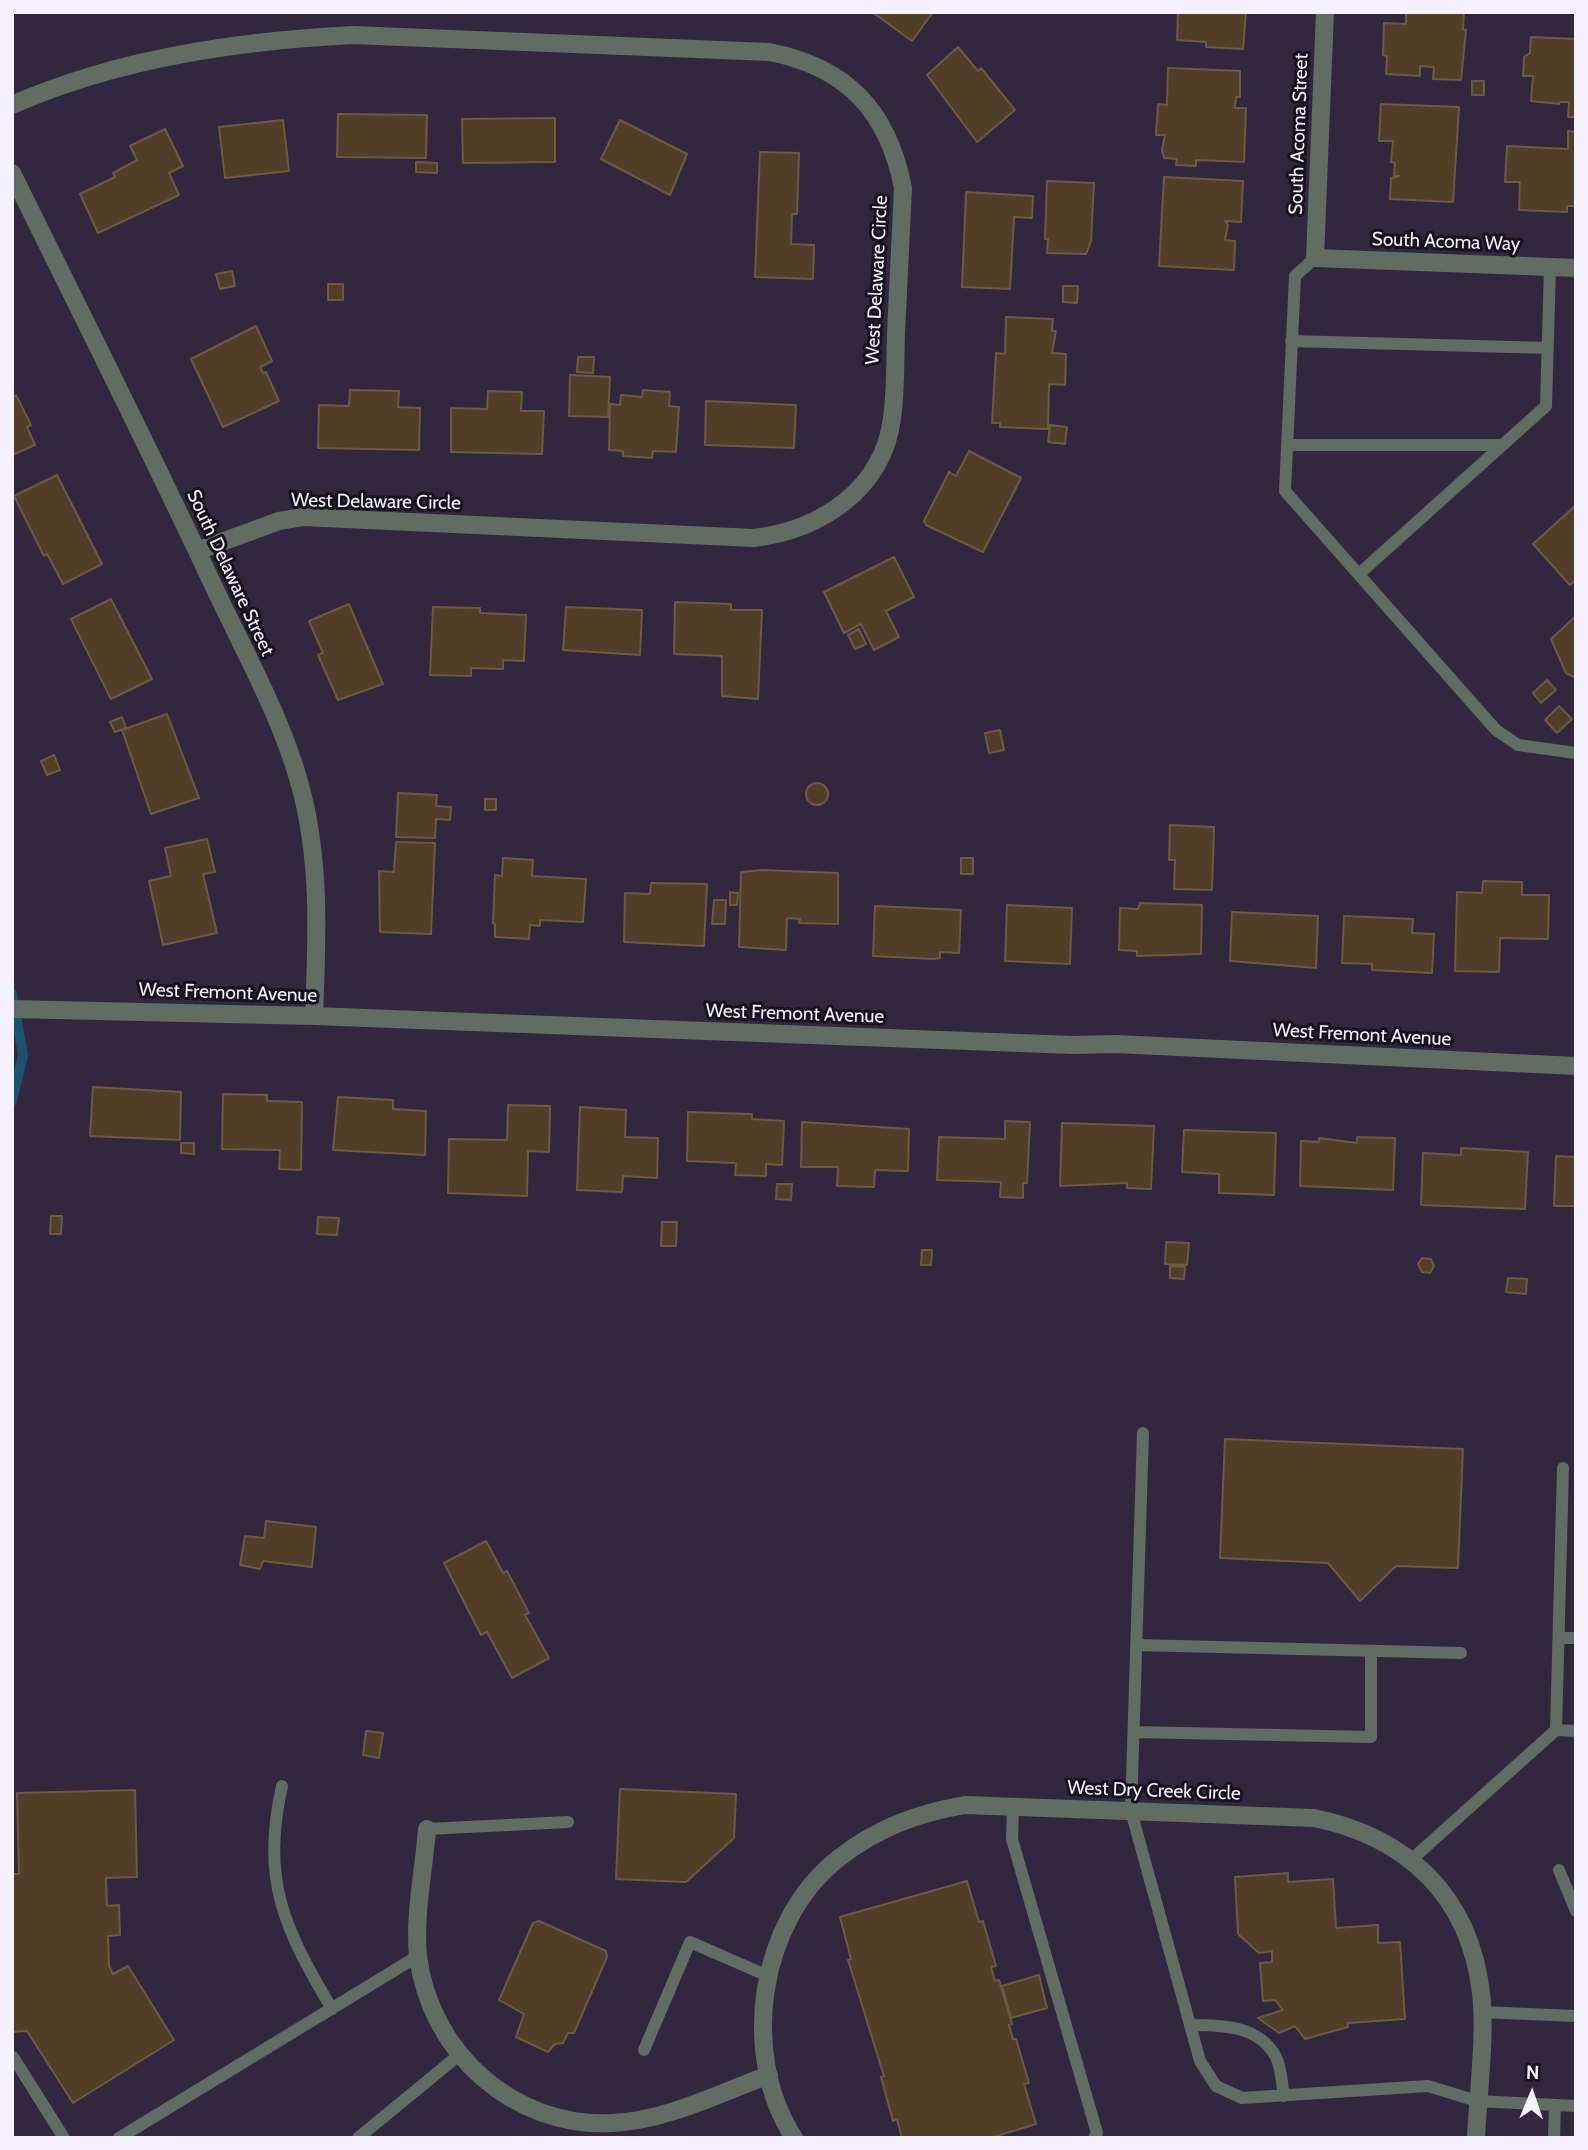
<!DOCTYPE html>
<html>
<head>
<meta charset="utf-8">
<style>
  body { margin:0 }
  #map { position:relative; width:1588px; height:2150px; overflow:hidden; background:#312840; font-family:Cabin,sans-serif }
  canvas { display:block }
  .frame { position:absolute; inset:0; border:14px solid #f5f1fe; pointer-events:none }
  .north { position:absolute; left:1497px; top:2059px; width:70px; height:70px; -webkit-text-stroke:5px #17131e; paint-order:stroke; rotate:2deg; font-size:19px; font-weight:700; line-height:28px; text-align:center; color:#f5f1fe }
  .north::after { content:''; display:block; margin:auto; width:24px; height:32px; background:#f5f1fe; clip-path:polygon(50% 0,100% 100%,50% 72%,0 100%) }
</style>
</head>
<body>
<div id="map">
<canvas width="1588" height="2150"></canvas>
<div class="frame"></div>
<div class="north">N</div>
</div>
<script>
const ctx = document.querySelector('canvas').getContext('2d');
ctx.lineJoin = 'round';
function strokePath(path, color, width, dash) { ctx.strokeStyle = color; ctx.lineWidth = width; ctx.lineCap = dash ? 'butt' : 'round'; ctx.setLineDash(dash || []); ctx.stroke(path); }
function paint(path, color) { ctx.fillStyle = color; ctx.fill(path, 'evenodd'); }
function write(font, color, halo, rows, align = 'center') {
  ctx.font = font + ' Cabin,sans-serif'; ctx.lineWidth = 6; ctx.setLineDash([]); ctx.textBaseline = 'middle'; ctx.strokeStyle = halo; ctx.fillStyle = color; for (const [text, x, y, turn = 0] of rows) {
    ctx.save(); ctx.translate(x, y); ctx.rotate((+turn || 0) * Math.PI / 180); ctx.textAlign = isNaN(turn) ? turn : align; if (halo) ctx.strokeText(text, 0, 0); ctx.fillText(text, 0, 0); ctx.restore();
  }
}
const stream = new Path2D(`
  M 12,993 L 23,1055 L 12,1101`);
const building = new Path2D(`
  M 872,12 L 933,12 L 912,41 Z
  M 1178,12 L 1246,12 L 1243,49 L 1206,47 L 1206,42 L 1177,40 Z
  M 1406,12 L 1464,12 L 1463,30 L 1466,30 L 1461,80 L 1433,79 L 1434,67 L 1420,66 L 1420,76 L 1386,74 L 1387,56 L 1383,55 L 1384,23 L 1406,24 Z
  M 1531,37 L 1576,39 L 1576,117 L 1568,117 L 1569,102 L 1560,102 L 1559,104 L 1531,101 L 1533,76 L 1523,76 L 1524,57 L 1530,53 Z
  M 958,47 L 978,71 L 981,68 L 1015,110 L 977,142 L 927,75 Z
  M 1168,68 L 1240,71 L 1240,97 L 1236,97 L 1235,108 L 1246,108 L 1244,162 L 1196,160 L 1196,166 L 1176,165 L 1177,159 L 1164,158 L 1162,150 L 1165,135 L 1156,135 L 1158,104 L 1167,105 Z
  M 1472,81 L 1484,81 L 1484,95 L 1472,95 Z
  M 1381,104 L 1459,107 L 1453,202 L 1390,199 L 1391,178 L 1400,176 L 1394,176 L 1395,163 L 1391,162 L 1393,141 L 1379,141 Z
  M 338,114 L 427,115 L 426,158 L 337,157 Z
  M 555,118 L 555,162 L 463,163 L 462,119 Z
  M 283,120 L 289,171 L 225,178 L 219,127 Z
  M 620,120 L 687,154 L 670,195 L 601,159 Z
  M 165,129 L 183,166 L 169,173 L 179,195 L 98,233 L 80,194 L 115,177 L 113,173 L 137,160 L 130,146 Z
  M 1568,131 L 1576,132 L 1576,206 L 1567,206 L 1567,212 L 1519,210 L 1520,182 L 1505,182 L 1507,146 L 1568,149 Z
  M 760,152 L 799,153 L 797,214 L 792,214 L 791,244 L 814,245 L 813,279 L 755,277 Z
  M 416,162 L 437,163 L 437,173 L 416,172 Z
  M 1164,177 L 1243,181 L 1241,222 L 1225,221 L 1228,225 L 1225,240 L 1235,241 L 1234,270 L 1159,266 Z
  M 1047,181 L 1094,183 L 1091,241 L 1086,254 L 1047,253 L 1048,239 L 1045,239 Z
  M 966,192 L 1033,196 L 1032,218 L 1014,217 L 1010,289 L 962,287 Z
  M 232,271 L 235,286 L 220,289 L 216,274 Z
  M 328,284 L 343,284 L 343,300 L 328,300 Z
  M 1063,286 L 1078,286 L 1077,303 L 1063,302 Z
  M 1006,317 L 1053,319 L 1052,331 L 1056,331 L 1052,353 L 1066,354 L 1065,385 L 1049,384 L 1048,429 L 1000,427 L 1000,423 L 992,423 L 996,353 L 1005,354 Z
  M 256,326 L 272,361 L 260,367 L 263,373 L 266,372 L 279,401 L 223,427 L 191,359 Z
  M 578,357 L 594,357 L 593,373 L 577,372 Z
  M 570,375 L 610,377 L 608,417 L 569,416 Z
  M 350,390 L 399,391 L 398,407 L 420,408 L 419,450 L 318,448 L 319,405 L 349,406 Z
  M 643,390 L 670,392 L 669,406 L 679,407 L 676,452 L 653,451 L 652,458 L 623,456 L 623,451 L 609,450 L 610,404 L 620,405 L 621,395 L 642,397 Z
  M 488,391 L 522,392 L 521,411 L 544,411 L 542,454 L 451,452 L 451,408 L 487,409 Z
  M 16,395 L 31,425 L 27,427 L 35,445 L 12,455 L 12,398 Z
  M 706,401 L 796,405 L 794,448 L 705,445 Z
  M 1050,425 L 1067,427 L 1065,444 L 1048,442 Z
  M 969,451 L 1021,478 L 983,552 L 926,525 L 924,521 L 949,472 L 956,476 Z
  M 57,475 L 102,564 L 63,584 L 47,554 L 44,556 L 14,496 Z
  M 1576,505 L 1576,580 L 1570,585 L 1533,544 Z
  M 894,557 L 914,597 L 886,611 L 899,637 L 874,650 L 861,624 L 844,633 L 824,592 Z
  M 111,599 L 152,679 L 111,699 L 71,619 Z
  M 675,602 L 731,604 L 731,610 L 762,610 L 758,699 L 722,696 L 722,656 L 674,654 Z
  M 349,604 L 383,684 L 338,700 L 318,655 L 323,653 L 309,621 Z
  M 433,607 L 480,608 L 480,613 L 526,615 L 524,661 L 503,660 L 503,669 L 471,668 L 471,676 L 430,675 Z
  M 566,607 L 642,610 L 640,655 L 563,650 Z
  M 1576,616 L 1576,678 L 1566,673 L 1551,639 Z
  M 859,629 L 866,644 L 855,649 L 848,635 Z
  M 1547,680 L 1556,690 L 1541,703 L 1533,693 Z
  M 1559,706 L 1572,719 L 1557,733 L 1545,720 Z
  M 167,714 L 199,798 L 151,814 L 122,730 Z
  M 122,717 L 126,728 L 115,732 L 110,722 Z
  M 1000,730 L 1004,750 L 989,753 L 985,733 Z
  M 54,755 L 60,770 L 47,775 L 41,761 Z
  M806 794a11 11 0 1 1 22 0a11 11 0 1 1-22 0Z
  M 398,793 L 437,795 L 436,806 L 451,807 L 450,820 L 436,819 L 435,838 L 396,837 Z
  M 485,799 L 496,799 L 496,810 L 485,810 Z
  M 1170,825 L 1214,827 L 1212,890 L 1174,889 L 1175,860 L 1169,860 Z
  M 207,839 L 215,872 L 203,874 L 217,933 L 163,945 L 149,881 L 171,876 L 165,848 Z
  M 396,842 L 435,843 L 431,934 L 380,932 L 379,871 L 394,872 Z
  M 503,858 L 533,860 L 532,876 L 586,879 L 583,922 L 540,920 L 540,926 L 530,925 L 529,939 L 495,937 L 495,924 L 493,923 L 495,875 L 502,876 Z
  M 961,858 L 973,858 L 973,874 L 961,874 Z
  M 762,870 L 838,873 L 838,924 L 799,923 L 800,919 L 787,918 L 786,950 L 739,947 L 741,872 Z
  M 1483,881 L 1522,882 L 1522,895 L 1549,895 L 1548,939 L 1500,938 L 1499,972 L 1455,971 L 1457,892 L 1482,893 Z
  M 651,883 L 707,884 L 704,946 L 624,942 L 625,893 L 650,894 Z
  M 730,892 L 738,893 L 737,905 L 730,905 Z
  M 714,900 L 726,900 L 725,924 L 712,924 Z
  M 1140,903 L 1202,905 L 1201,954 L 1137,956 L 1137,951 L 1119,950 L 1120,908 L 1138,909 Z
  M 1007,905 L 1072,908 L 1070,964 L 1005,961 Z
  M 875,906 L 961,910 L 959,953 L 940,952 L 940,958 L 934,959 L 873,956 Z
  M 1232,912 L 1318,916 L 1316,968 L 1230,961 Z
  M 1344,916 L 1413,919 L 1412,933 L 1434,934 L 1432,973 L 1372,970 L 1372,964 L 1342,963 Z
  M 93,1087 L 181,1092 L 180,1140 L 90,1136 Z
  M 223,1094 L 267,1095 L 267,1101 L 302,1102 L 301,1170 L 279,1169 L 280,1150 L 222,1149 Z
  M 338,1097 L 393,1100 L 393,1109 L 426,1111 L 425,1155 L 333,1150 Z
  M 508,1105 L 550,1106 L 549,1152 L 528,1151 L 527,1196 L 448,1193 L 449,1139 L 507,1140 Z
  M 580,1107 L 626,1110 L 625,1137 L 658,1138 L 657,1178 L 623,1176 L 622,1192 L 577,1190 Z
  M 688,1112 L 752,1114 L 752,1119 L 784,1121 L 782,1165 L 766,1164 L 766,1176 L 735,1175 L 736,1163 L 687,1161 Z
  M 1005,1121 L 1030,1122 L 1027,1183 L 1023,1183 L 1023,1198 L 1000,1197 L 1001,1182 L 937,1180 L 939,1137 L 1005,1139 Z
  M 802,1122 L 909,1129 L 908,1171 L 875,1170 L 874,1187 L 837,1186 L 838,1167 L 801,1167 Z
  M 1062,1123 L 1154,1126 L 1151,1189 L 1127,1188 L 1127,1183 L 1060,1186 Z
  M 1184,1130 L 1276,1133 L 1274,1195 L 1219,1193 L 1219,1174 L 1182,1172 Z
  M 1357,1137 L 1395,1138 L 1393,1190 L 1300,1186 L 1301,1141 L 1319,1142 L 1319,1138 L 1357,1143 Z
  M 181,1143 L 194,1143 L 194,1154 L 181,1153 Z
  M 1461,1148 L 1528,1152 L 1525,1209 L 1421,1205 L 1423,1153 L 1461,1155 Z
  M 1556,1156 L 1576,1157 L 1576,1206 L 1554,1206 Z
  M 777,1184 L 792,1184 L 791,1200 L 776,1199 Z
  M 51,1216 L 62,1216 L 61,1234 L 50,1234 Z
  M 318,1217 L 339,1218 L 337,1235 L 317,1234 Z
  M 662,1222 L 677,1222 L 676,1246 L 661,1246 Z
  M 1166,1242 L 1189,1243 L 1187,1265 L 1165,1264 Z
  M 922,1250 L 932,1250 L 931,1265 L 921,1265 Z
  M 1422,1258 L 1431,1259 L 1434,1266 L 1430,1273 L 1422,1272 L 1418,1264 Z
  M 1170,1266 L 1185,1267 L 1184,1279 L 1170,1278 Z
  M 1508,1278 L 1527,1279 L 1526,1294 L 1506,1292 Z
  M 1225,1439 L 1463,1449 L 1458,1568 L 1396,1566 L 1360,1601 L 1328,1563 L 1220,1558 Z
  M 266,1521 L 316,1527 L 312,1567 L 263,1561 L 260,1569 L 240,1565 L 245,1536 L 264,1538 Z
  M 486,1541 L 503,1573 L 507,1571 L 529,1613 L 525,1615 L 549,1658 L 512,1678 L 487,1632 L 481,1635 L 444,1563 Z
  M 366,1731 L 383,1733 L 379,1758 L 363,1755 Z
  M 620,1789 L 736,1794 L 734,1838 L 686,1882 L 616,1879 Z
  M 135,1790 L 137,1877 L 106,1878 L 107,1906 L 119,1905 L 120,1935 L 108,1936 L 109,1966 L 113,1974 L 128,1966 L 174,2040 L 73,2103 L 27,2031 L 12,2032 L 12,1874 L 19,1874 L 17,1793 Z
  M 1288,1873 L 1288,1882 L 1333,1879 L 1336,1928 L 1378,1925 L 1378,1943 L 1400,1942 L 1405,2019 L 1348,2023 L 1348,2027 L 1305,2039 L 1295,2026 L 1279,2033 L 1258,2018 L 1283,2010 L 1275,2000 L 1263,2001 L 1260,1963 L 1272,1962 L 1272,1951 L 1259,1953 L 1238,1934 L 1235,1877 Z
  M 967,1881 L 979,1922 L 983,1921 L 996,1966 L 991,1967 L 995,1981 L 999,1980 L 1012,2024 L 1009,2025 L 1013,2039 L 1016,2039 L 1029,2083 L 1024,2084 L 1036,2124 L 990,2138 L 902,2138 L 897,2119 L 893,2121 L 881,2077 L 884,2076 L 848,1960 L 851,1959 L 840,1917 Z
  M 539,1921 L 606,1951 L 607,1957 L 574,2033 L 568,2033 L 563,2043 L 555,2044 L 548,2052 L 516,2037 L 524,2014 L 499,2000 L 533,1923 Z
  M 1039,1975 L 1047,2008 L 1011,2018 L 1002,1986 Z`);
const lane = new Path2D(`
  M 1315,258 L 1295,276 L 1285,491 L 1496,730 L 1518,745 L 1576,753
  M 1291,341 L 1548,348
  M 1287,445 L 1502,445
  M 1359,574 L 1546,406 L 1550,267
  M 1143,1433 L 1131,1811 L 1200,2061 L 1216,2086 L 1242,2098 L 1428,2086 L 1477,2101 L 1576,2106
  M 1559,1638 L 1576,1638
  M 1136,1645 L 1461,1653
  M 1556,1730 L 1576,1731
  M 1134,1732 L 1371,1737 L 1371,1651
  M 282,1786 C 261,1881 284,1928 332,2009
  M 1013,1807 L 1012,1839 L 1097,2133 L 1094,2138
  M 427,1829 L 568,1822
  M 1411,1860 L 1556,1730 L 1563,1468
  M 1559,1870 L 1576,1911
  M 1481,2012 L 1576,2016
  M 1190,2025 C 1221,2025 1259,2025 1276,2057 C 1281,2067 1282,2084 1284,2096
  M 644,2050 L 690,1942 L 768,1976
  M 13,2057 L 64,2138
  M 119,2138 L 418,1956
  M 358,2138 L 459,2055
  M 1554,2138 L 1555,2105`);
const street = new Path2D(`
  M 1325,12 L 1315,258 L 1576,268
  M 12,105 C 119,58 238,41 353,35 L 769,52 C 847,67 888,111 903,188 C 901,236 898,285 896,333 C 895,361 896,390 892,418 C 883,490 820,530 754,538 L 303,517 L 279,521 L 197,551
  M 12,173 C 80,311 149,448 214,587 C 244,651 281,716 300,785 C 321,861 317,938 314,1016
  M 12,1009 L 314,1016 L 1072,1045 L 1116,1044 L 1576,1066
  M 427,1829 C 424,1870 414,1915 418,1956 C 430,2053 514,2128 612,2123 C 665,2121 720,2093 769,2075
  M 794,2138 C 739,2053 759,1920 839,1858 C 877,1828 918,1813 965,1805 L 1314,1818 C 1407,1837 1470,1896 1481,1993 C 1486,2034 1478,2095 1476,2138`);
const streetNames = [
  ["South Acoma Street",1299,134,-88],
  ["South Acoma Way",1446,242,2],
  ["West Delaware Circle",877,280,-87],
  ["West Delaware Circle",376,502,1],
  ["South Delaware Street",230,573,65],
  ["West Fremont Avenue",228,993,2],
  ["West Fremont Avenue",795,1014,2],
  ["West Fremont Avenue",1362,1035,3],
  ["West Dry Creek Circle",1154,1791,2]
];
strokePath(stream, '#1b5171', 10);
paint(building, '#503e27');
strokePath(building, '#6d5a42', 2);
strokePath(lane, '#616c63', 12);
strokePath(street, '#616c63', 18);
write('19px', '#f5f1fe', '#17131e', streetNames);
</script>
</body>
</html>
